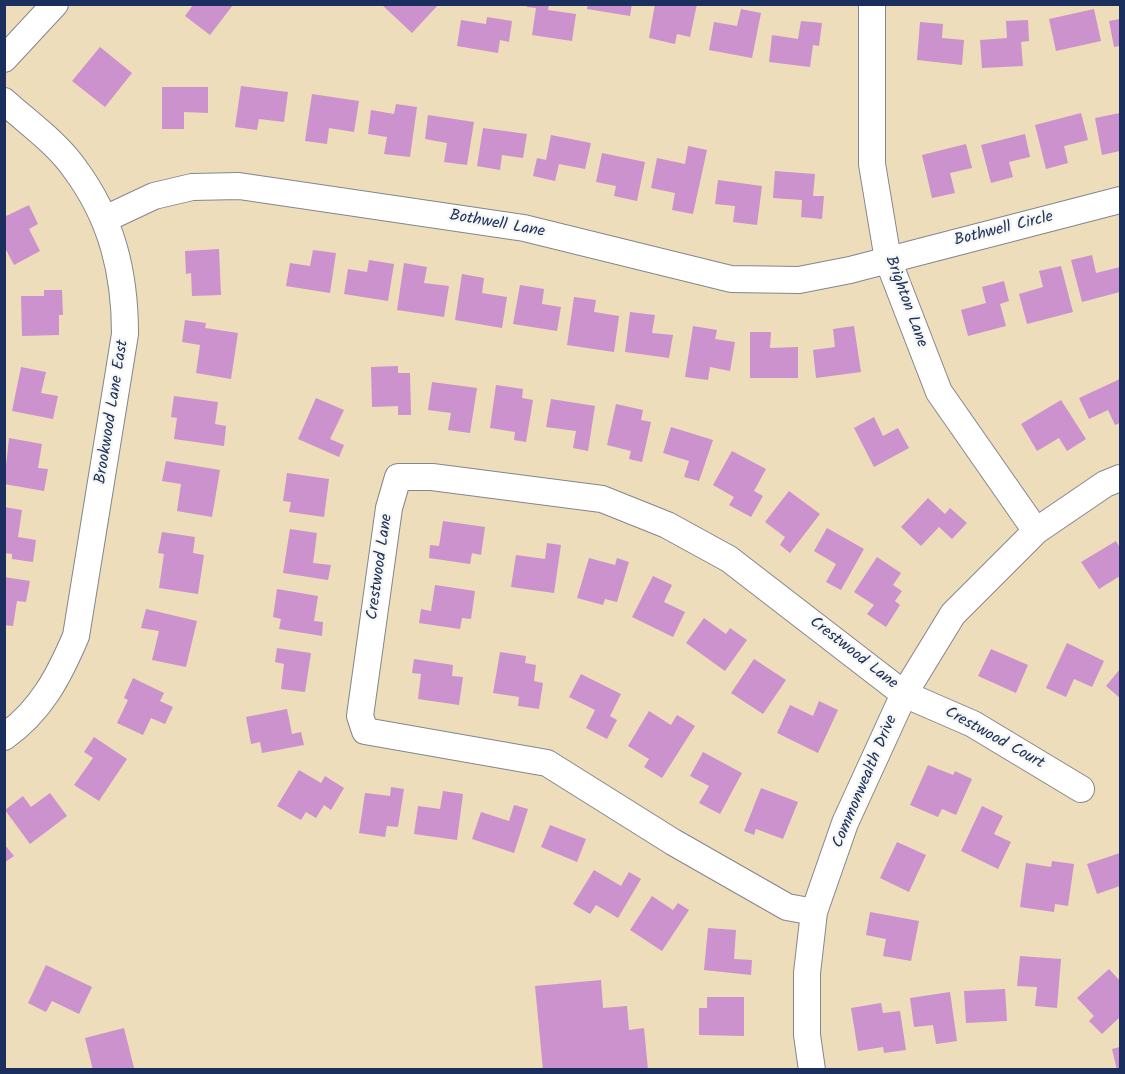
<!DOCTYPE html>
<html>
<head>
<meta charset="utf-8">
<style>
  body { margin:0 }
  #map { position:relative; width:1125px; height:1074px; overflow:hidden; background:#edddba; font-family:Kalam,sans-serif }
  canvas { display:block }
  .frame { position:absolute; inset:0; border:6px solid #1b2f5e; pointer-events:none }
</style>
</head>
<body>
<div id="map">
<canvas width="1125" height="1074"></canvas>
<div class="frame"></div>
</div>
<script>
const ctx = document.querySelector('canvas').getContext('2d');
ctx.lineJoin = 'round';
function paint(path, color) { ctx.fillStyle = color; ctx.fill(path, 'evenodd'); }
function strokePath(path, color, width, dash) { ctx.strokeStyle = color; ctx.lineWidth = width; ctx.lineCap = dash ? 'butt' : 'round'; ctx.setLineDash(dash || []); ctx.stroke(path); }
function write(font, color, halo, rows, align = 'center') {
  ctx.font = font + ' Kalam,sans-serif'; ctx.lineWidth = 4.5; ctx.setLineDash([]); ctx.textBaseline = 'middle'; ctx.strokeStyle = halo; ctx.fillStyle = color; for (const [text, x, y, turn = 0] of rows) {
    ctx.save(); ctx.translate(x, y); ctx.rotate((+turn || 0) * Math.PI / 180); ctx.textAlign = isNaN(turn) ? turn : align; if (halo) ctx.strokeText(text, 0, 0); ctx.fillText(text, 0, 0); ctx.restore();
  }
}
const building = new Path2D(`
  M 381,4 L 439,4 L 412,33 Z
  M 528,4 L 549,4 L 548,10 L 576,14 L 572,41 L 532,35 L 536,8 L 527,7 Z
  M 588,4 L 632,4 L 630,16 L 587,9 Z
  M 655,4 L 697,4 L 690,37 L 677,34 L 675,44 L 649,38 Z
  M 193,5 L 233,5 L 210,35 L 185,16 Z
  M 741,9 L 761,13 L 752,58 L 709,50 L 714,22 L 737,26 Z
  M 1094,9 L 1101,41 L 1056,51 L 1049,19 Z
  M 487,17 L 512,21 L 509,42 L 500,40 L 498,53 L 457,46 L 461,20 L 486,24 Z
  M 1120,19 L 1120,46 L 1114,47 L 1109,21 Z
  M 1028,20 L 1029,41 L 1021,42 L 1023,66 L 982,68 L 980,40 L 1007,38 L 1006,21 Z
  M 801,21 L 822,23 L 819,46 L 813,45 L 810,67 L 769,62 L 772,35 L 798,39 Z
  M 920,22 L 943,24 L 942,38 L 964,40 L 962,65 L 917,60 Z
  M 100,47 L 132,73 L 105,107 L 72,81 Z
  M 241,86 L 288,92 L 284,122 L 259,119 L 257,130 L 235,127 Z
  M 162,87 L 208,87 L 208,113 L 184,112 L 184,129 L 162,129 Z
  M 312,94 L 359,101 L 354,132 L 329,128 L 327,144 L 305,141 Z
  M 396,104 L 417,107 L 410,157 L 384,154 L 387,137 L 368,134 L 371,110 L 394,114 Z
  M 1081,113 L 1088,140 L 1064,146 L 1068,163 L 1046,169 L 1035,125 Z
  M 1120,113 L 1120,151 L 1102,155 L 1095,118 Z
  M 428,115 L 474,122 L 467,165 L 444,162 L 447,143 L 425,139 Z
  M 483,128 L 527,134 L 523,158 L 502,155 L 500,170 L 477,166 Z
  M 1025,134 L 1030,157 L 1009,162 L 1013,177 L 991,183 L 981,145 Z
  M 551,135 L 591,143 L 585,169 L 559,164 L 555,181 L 533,176 L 537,158 L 546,160 Z
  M 966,144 L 972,168 L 950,173 L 955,193 L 932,198 L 922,155 Z
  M 688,146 L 707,150 L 693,214 L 672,210 L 675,193 L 651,188 L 657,158 L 685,164 Z
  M 602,153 L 645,162 L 637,201 L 614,196 L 616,186 L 596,182 Z
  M 775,171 L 815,174 L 813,196 L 824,196 L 822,219 L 801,217 L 802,200 L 773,198 Z
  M 718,180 L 762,186 L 757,225 L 733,222 L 735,206 L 715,204 Z
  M 29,205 L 38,224 L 29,229 L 40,251 L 14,265 L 4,246 L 4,217 Z
  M 219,249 L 221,295 L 192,296 L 191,273 L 186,274 L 185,251 Z
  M 313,250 L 336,253 L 330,293 L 286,286 L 290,263 L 310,266 Z
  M 1092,255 L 1096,273 L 1120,267 L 1120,292 L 1082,302 L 1071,260 Z
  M 369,260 L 394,264 L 388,301 L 344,294 L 348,269 L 367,272 Z
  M 404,263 L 427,267 L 424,283 L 449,286 L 444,317 L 397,310 Z
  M 1061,266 L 1073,312 L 1027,324 L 1019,294 L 1043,287 L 1039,271 Z
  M 462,274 L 484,278 L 482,293 L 507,297 L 502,328 L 455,320 Z
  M 1004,281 L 1009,301 L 1000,304 L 1006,326 L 968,336 L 961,310 L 986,303 L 982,287 Z
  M 520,285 L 544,289 L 542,304 L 561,307 L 557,331 L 513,324 Z
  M 44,290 L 62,290 L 63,315 L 59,315 L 59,335 L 22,336 L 21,296 L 44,296 Z
  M 574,297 L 596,300 L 594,312 L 619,316 L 614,352 L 567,345 Z
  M 630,312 L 655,315 L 652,333 L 673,335 L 669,358 L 625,352 Z
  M 185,320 L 206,323 L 205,328 L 238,333 L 231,379 L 196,373 L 200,345 L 182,342 Z
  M 693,326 L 717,330 L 715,339 L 735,342 L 730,371 L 710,367 L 708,380 L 685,377 Z
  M 854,326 L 861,372 L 816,378 L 813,350 L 835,347 L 833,329 Z
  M 750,332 L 771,332 L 770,348 L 798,347 L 798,378 L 750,378 Z
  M 398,366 L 398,373 L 410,373 L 411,415 L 398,415 L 398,406 L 372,407 L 371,367 Z
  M 21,367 L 46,372 L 41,393 L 58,396 L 53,419 L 12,411 Z
  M 1120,379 L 1120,423 L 1115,425 L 1108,410 L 1089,419 L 1079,398 Z
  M 432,382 L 477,388 L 470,433 L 448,430 L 451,413 L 428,410 Z
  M 496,385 L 523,389 L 522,398 L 533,400 L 526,442 L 514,440 L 515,432 L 490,428 Z
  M 174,396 L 218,402 L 215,424 L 226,426 L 224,446 L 174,439 L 177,418 L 171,417 Z
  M 316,398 L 344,410 L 330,439 L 344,445 L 339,457 L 298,439 Z
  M 551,399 L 595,406 L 588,451 L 573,448 L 576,431 L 546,427 Z
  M 1061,400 L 1086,439 L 1067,451 L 1059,438 L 1037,451 L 1021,424 Z
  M 616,404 L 643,410 L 641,420 L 651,422 L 642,462 L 629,459 L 631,451 L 607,445 Z
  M 874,417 L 883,436 L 898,428 L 909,448 L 874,467 L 854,428 Z
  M 671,427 L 713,440 L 699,481 L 684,477 L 689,461 L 663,453 Z
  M 9,438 L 42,444 L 38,468 L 48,469 L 44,491 L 4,484 Z
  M 732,451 L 766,469 L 754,491 L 763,496 L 751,517 L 729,505 L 734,497 L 713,485 Z
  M 166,461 L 220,470 L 212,517 L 177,511 L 181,484 L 162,481 Z
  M 287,473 L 329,479 L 324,517 L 289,512 L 291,502 L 283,501 Z
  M 789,491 L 820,514 L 790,553 L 780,545 L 785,537 L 765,522 Z
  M 928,498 L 945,514 L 950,508 L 967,523 L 952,539 L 939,527 L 921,546 L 901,527 Z
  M 4,507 L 22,510 L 18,537 L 36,540 L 33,562 L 12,559 L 12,554 L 4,553 Z
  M 443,521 L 485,527 L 481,555 L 472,553 L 470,564 L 429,558 L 430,545 L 439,546 Z
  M 827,528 L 864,549 L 841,590 L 826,582 L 836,564 L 814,551 Z
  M 290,529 L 317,533 L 313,563 L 331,565 L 328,580 L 283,573 Z
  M 162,532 L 195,537 L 193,553 L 204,555 L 198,594 L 159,588 L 164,554 L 158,553 Z
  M 1116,541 L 1120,548 L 1120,576 L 1099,589 L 1081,562 Z
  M 547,543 L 561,545 L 554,593 L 511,587 L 516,555 L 545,559 Z
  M 877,557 L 901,573 L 893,585 L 902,591 L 895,601 L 900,605 L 886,627 L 867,614 L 874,605 L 854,592 Z
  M 589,558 L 615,565 L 617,558 L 629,562 L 617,602 L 605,599 L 603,605 L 577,598 Z
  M 653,576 L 672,585 L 664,602 L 685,612 L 673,637 L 632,617 Z
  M 4,577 L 30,581 L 26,602 L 17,601 L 13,626 L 4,625 Z
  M 435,585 L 475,591 L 471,619 L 462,618 L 460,629 L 419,623 L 421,609 L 431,611 Z
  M 277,589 L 318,596 L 314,621 L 323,622 L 322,636 L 279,629 L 281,619 L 273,617 Z
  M 146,609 L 197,621 L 186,667 L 152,660 L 159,631 L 141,628 Z
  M 704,618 L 726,634 L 730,628 L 747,640 L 725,671 L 686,643 Z
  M 1067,643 L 1104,661 L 1092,687 L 1074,679 L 1066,697 L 1046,688 Z
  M 277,648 L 311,653 L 305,692 L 281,689 L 284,664 L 275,662 Z
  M 991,649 L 1028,665 L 1016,693 L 978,676 Z
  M 500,652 L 526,656 L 525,663 L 536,665 L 534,681 L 543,683 L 539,709 L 518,706 L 519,697 L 493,693 Z
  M 414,659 L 453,665 L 452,676 L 463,677 L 459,705 L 418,699 L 421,674 L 412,673 Z
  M 754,659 L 786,680 L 763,714 L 731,693 Z
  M 1120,669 L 1120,698 L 1106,686 Z
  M 581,674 L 621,694 L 610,716 L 617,720 L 607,739 L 586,728 L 595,710 L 569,697 Z
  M 133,678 L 164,693 L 160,701 L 173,707 L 165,724 L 151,718 L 143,735 L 117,723 L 128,700 L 124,698 Z
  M 819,701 L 838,710 L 818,753 L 777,733 L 790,705 L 813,716 Z
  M 287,709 L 292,734 L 301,732 L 304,745 L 262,753 L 260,742 L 251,744 L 246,717 Z
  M 649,711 L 671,725 L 677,715 L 695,726 L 662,778 L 644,767 L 649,759 L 628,746 Z
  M 94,737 L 127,759 L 99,801 L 74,785 L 93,758 L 84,752 Z
  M 703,752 L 742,773 L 720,814 L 699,803 L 709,786 L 690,776 Z
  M 928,765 L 953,775 L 955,771 L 972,779 L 956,815 L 942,809 L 938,817 L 910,805 Z
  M 299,770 L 321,783 L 325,776 L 344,788 L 331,810 L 324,805 L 316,818 L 306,812 L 301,820 L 277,806 Z
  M 391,787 L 404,789 L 398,827 L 387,826 L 385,837 L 359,833 L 365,793 L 390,796 Z
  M 761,788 L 798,802 L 783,839 L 756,829 L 754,835 L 744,831 Z
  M 443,791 L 463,794 L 457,840 L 414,834 L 418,806 L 440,809 Z
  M 50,793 L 67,816 L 30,844 L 5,810 L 23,796 L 31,807 Z
  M 514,805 L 528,809 L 514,853 L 472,839 L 481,812 L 509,821 Z
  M 982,806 L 1003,816 L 994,834 L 1011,842 L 998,869 L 961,851 Z
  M 550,825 L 586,839 L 577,862 L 541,847 Z
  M 897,842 L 926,855 L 909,892 L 880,878 Z
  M 4,844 L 14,856 L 4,863 Z
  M 1120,853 L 1120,886 L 1097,894 L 1087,864 Z
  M 1052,861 L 1074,864 L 1068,906 L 1055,904 L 1054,912 L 1020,907 L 1026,863 L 1051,867 Z
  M 594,870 L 621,886 L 629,872 L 641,879 L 618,918 L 596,905 L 590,914 L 573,904 Z
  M 652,896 L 673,910 L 678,903 L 689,910 L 662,951 L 630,930 Z
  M 870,912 L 919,921 L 911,961 L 883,956 L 886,939 L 866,935 Z
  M 708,928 L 736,930 L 734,959 L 752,960 L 751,975 L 704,970 Z
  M 1020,956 L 1061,959 L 1057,1008 L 1035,1006 L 1037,987 L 1017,986 Z
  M 46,965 L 92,987 L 79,1014 L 52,1001 L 46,1012 L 28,1003 Z
  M 1109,969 L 1120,981 L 1120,1017 L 1102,1034 L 1089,1021 L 1094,1016 L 1077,998 Z
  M 601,980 L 603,1008 L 627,1006 L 629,1030 L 644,1028 L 648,1070 L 543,1070 L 535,986 Z
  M 1005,989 L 1007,1021 L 966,1023 L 964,991 Z
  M 950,992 L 957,1041 L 936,1044 L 933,1025 L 914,1027 L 910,998 Z
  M 707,997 L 744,997 L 744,1036 L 699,1035 L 699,1008 L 707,1008 Z
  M 881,1003 L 883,1013 L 900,1011 L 906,1050 L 884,1053 L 883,1047 L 858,1051 L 851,1008 Z
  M 124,1028 L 134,1068 L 93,1070 L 85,1038 Z
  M 1120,1047 L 1120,1070 L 1117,1070 L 1112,1049 Z`);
const street = new Path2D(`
  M 872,4 L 872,164 L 888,260 L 939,392 L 1036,531
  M 4,59 L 55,4
  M 4,101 C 27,122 57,143 75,169 C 112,219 125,273 125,334 L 76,636 C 59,676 41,711 4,737
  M 105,219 L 154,196 L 192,187 L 239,186 L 524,228 L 731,279 L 799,280 L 850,270 L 1120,200
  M 814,912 L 787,907 L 673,842 L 547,763 L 365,731 L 360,716 L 389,508 L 398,477 L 432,477 L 602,499 L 667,525 L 729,559 L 904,694 L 973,724 L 1081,789
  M 812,1070 L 807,1035 L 807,973 L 814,912 L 845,823 L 904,694 L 953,614 L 1036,531 L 1105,484 L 1120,478`);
const streetNames = [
  ["Bothwell Lane",497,225,10],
  ["Bothwell Circle",1004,230,-14],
  ["Brighton Lane",905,302,70],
  ["Brookwood Lane East",113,412,-81],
  ["Crestwood Lane",381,567,-82],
  ["Crestwood Lane",853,654,38],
  ["Crestwood Court",994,739,29],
  ["Commonwealth Drive",866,782,-67]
];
paint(building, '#cb92ce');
strokePath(street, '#84868c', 28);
strokePath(street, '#fff', 26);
write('16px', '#1b2f5e', '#f6f6f2', streetNames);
</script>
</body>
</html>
